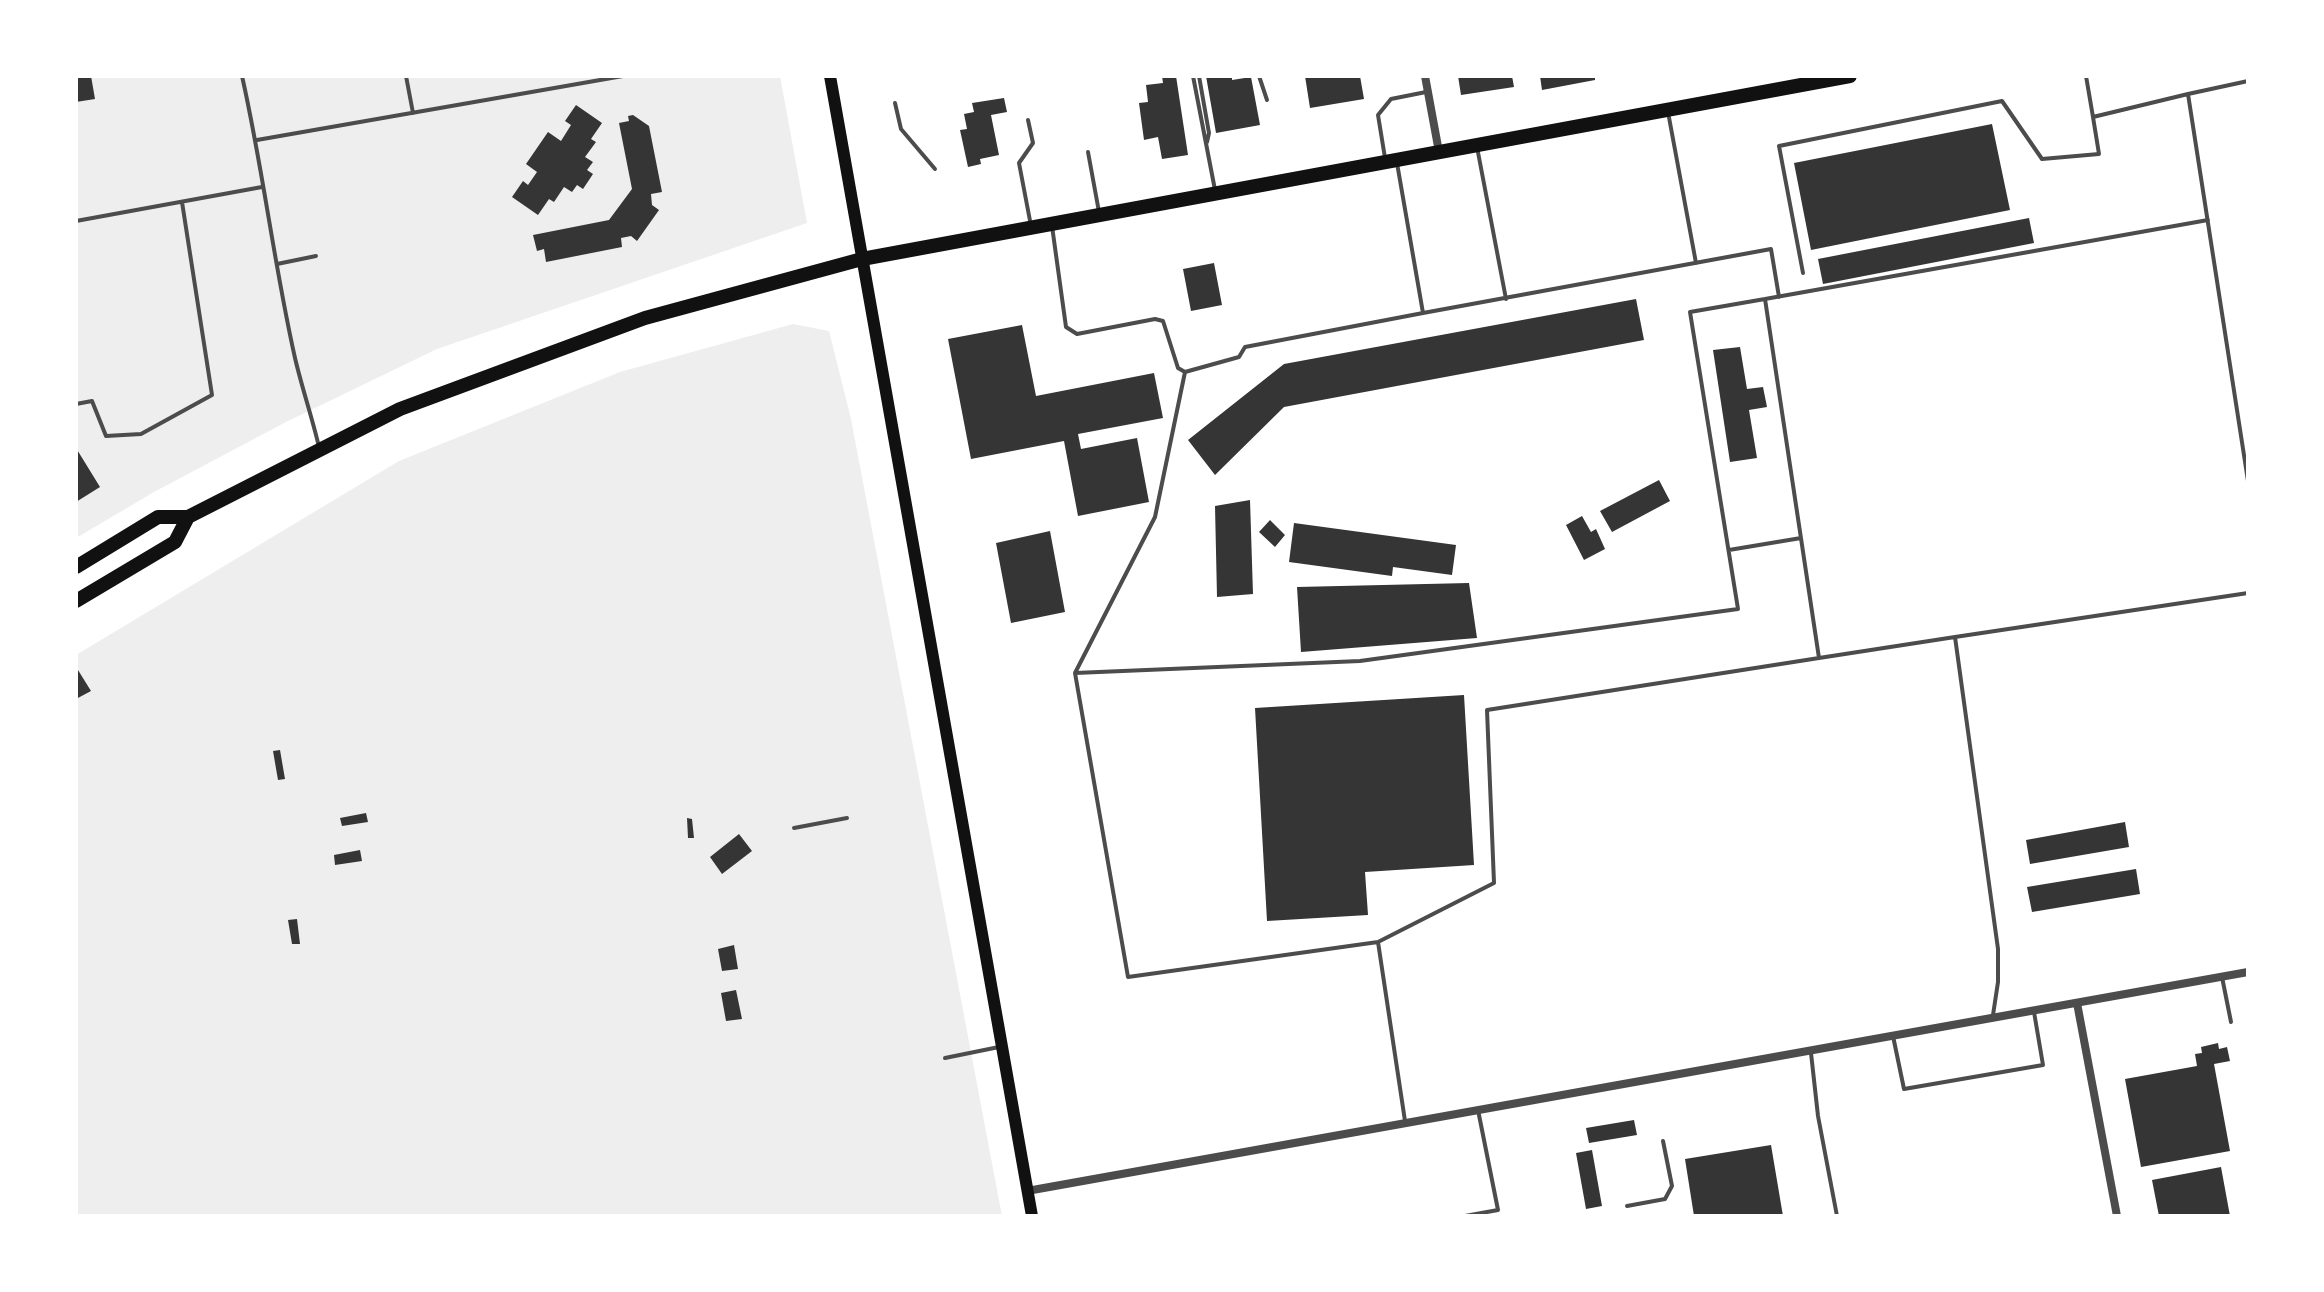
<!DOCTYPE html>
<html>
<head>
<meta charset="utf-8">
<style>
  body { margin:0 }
  #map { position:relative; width:2324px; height:1292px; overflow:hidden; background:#fff; font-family:"Public Sans",sans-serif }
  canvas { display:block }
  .frame { position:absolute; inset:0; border:78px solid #fff; pointer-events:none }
</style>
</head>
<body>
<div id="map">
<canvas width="2324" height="1292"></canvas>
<div class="frame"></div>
</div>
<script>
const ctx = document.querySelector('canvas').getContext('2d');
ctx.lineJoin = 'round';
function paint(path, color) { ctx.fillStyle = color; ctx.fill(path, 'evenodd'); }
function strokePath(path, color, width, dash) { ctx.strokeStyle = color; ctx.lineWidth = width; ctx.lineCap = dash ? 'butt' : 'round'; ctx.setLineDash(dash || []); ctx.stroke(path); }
const green = new Path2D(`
  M 76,76 L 780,76 L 807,223 L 437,349 L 286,422 L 154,492 L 76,538 Z
  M 793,324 L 829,331 L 851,419 L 1002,1216 L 76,1216 L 76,655 L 399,461 L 620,372 Z`);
const building = new Path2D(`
  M 76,76 L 91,76 L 95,99 L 76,102 Z
  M 1162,76 L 1176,76 L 1188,155 L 1162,159 L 1158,137 L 1144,140 L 1139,103 L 1148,102 L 1146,85 L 1163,83 Z
  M 1206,76 L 1232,76 L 1232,80 L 1251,77 L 1260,125 L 1216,133 Z
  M 1305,76 L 1360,76 L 1364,99 L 1310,108 Z
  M 1458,76 L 1512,76 L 1514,87 L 1461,95 Z
  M 1540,76 L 1595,76 L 1595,80 L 1542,90 Z
  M 1004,98 L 1007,112 L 991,115 L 999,155 L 980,159 L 981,164 L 968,167 L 960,130 L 967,129 L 964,114 L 974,112 L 972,103 Z
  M 576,105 L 602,123 L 591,139 L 596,142 L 585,157 L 593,162 L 587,170 L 593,174 L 583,189 L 577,185 L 572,192 L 564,187 L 554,202 L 549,199 L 538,215 L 512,197 L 523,181 L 528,185 L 537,172 L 526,164 L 548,132 L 561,141 L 571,125 L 565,121 Z
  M 633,115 L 649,126 L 662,192 L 651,194 L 652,205 L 659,210 L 637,241 L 631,236 L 621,238 L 622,247 L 546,262 L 544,249 L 537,251 L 533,235 L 609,220 L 632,189 L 619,123 L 629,121 L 628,116 Z
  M 1992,124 L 2010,210 L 1811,250 L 1794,163 Z
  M 2029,218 L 2034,243 L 1823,284 L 1818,259 Z
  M 1214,263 L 1222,305 L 1191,311 L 1183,269 Z
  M 1636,299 L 1644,340 L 1284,407 L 1215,475 L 1188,440 L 1284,364 Z
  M 1022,325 L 1036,396 L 1154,373 L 1163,418 L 1078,434 L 1081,449 L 1137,438 L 1149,502 L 1078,516 L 1064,441 L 971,459 L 948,339 Z
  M 1740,347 L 1747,389 L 1763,387 L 1767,407 L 1749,410 L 1757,458 L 1730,462 L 1713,350 Z
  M 76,448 L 100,487 L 76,502 Z
  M 1659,480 L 1670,501 L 1612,532 L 1600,511 Z
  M 1250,500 L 1253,594 L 1217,597 L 1215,506 Z
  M 1582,516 L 1591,532 L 1596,529 L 1605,549 L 1584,560 L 1566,525 Z
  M 1270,520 L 1285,535 L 1275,547 L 1259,532 Z
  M 1294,523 L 1456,545 L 1452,575 L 1393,567 L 1392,576 L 1289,562 Z
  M 1050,531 L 1065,612 L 1011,623 L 996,543 Z
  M 1469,583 L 1477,638 L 1301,652 L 1297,587 Z
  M 78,670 L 91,691 L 76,699 L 76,671 Z
  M 1464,695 L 1474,865 L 1365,872 L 1368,915 L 1267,921 L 1255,708 Z
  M 280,750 L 285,779 L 278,780 L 273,751 Z
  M 366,813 L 368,822 L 342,826 L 340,818 Z
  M 687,818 L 692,819 L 694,838 L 688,838 Z
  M 2125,822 L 2129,847 L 2030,864 L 2026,840 Z
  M 739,834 L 752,851 L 722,874 L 710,857 Z
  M 360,850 L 362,861 L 335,865 L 334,855 Z
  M 2136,869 L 2140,894 L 2032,912 L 2027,887 Z
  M 297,919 L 300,944 L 292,944 L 288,920 Z
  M 734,945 L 738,969 L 722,971 L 718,949 Z
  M 736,990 L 742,1019 L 726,1021 L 721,993 Z
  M 2218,1043 L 2219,1049 L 2227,1047 L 2230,1061 L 2214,1064 L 2230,1151 L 2141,1167 L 2125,1079 L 2197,1066 L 2195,1054 L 2202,1053 L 2201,1047 Z
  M 1634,1120 L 1637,1135 L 1589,1143 L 1586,1128 Z
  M 1771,1145 L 1783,1216 L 1694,1216 L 1685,1159 Z
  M 1592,1150 L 1602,1206 L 1586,1209 L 1576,1153 Z
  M 2221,1167 L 2230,1216 L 2159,1216 L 2152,1180 Z`);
const service = new Path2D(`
  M 242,76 C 263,169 274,265 295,358 C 302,388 312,417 319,447
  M 406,76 L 413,113
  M 1193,76 L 1215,190
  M 1199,76 L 1209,133 L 1207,142
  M 1259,76 L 1267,100
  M 2086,76 L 2093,117 L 2188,94
  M 2248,81 L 2188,94 L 2248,481
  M 895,103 L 901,129 L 935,169
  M 1668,112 L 1696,263
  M 1028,120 L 1033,143 L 1019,163 L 1031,226
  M 257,140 L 623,76
  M 1477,147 L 1506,299
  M 1088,152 L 1099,212
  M 1385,158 L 1378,115 L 1391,99 L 1426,92
  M 1397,163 L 1423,313 L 1771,249 L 1779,297
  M 76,221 L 262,187
  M 1052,226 L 1066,327 L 1077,334 L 1155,319 L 1163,321 L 1178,368 L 1185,372 L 1239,357 L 1245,347 L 1423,313
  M 277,264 L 316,256
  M 1803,273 L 1779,146 L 2002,101 L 2042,159 L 2099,154 L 2093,117
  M 76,404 L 92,401 L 106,436 L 141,434 L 212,395 L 182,202
  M 1729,550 L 1801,538
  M 1955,637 L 1819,658 L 1765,299 L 2208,220
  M 1075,673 L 1155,517 L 1185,372
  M 794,828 L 847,818
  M 1378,942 L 1494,883 L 1487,710 L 1819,658
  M 2222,977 L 2231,1022
  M 1993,1015 L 1998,982 L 1998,949 L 1955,637 L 2248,593
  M 1893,1036 L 1904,1089 L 2043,1065 L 2034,1012
  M 1811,1053 L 1818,1116 L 1837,1216
  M 945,1058 L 999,1047
  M 1405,1121 L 1378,942 L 1128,977 L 1075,673 L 1360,661 L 1738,609 L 1690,312 L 1765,299
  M 1627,1206 L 1665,1199 L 1672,1186 L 1663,1141
  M 1465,1216 L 1498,1210 L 1478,1110`);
const minor = new Path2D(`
  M 1425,76 L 1439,152
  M 2077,1003 L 2117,1216
  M 1027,1191 L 2248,972`);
const secondary = new Path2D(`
  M 830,76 L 1032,1216`);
const primary = new Path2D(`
  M 76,567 L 158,517 L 188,517 L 400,409 L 645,318 L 862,259 L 1850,76
  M 76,601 L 175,542 L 188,517`);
paint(green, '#eee');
paint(building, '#353535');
strokePath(service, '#4c4c4c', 4);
strokePath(minor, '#4c4c4c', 8);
strokePath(secondary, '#111', 12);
strokePath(primary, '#111', 14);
</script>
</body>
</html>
